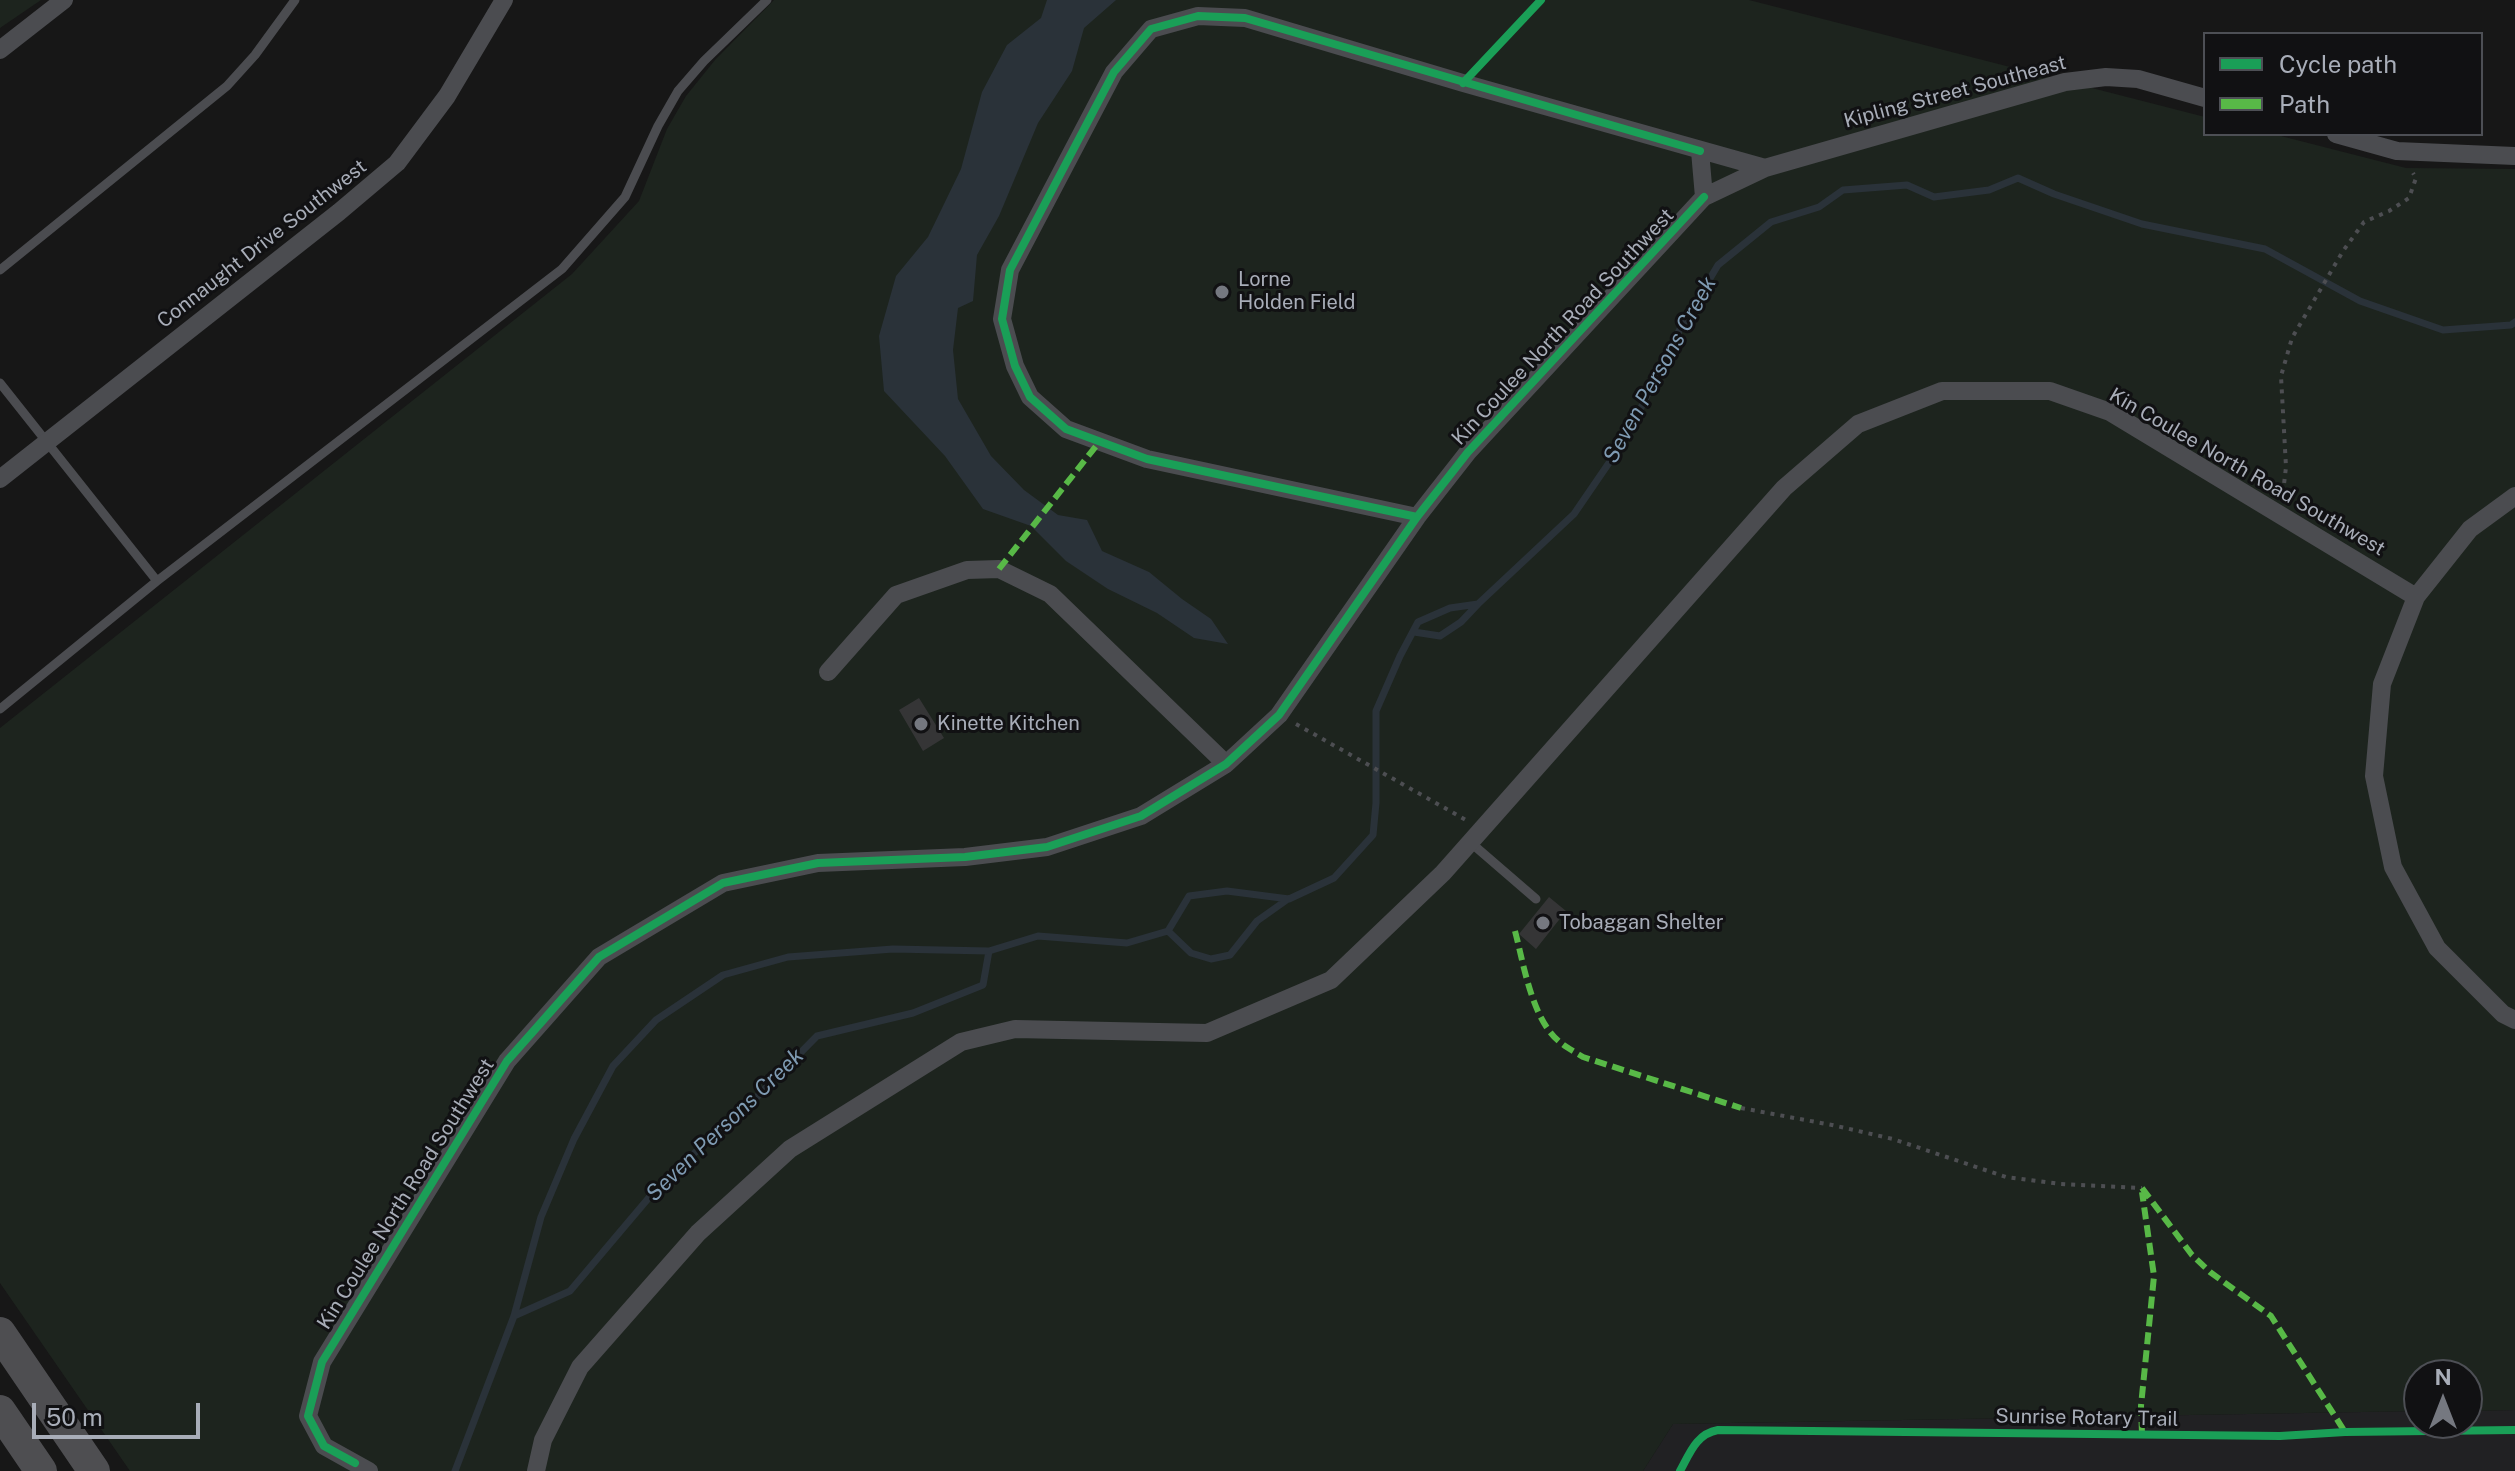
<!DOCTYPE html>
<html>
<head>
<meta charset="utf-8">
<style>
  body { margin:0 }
  #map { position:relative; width:2515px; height:1471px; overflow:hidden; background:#171717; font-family:"Public Sans",sans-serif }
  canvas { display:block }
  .legend { position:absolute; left:2203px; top:32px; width:280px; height:104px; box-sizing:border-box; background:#111113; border:2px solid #4d4f55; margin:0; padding:10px 14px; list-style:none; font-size:24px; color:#a8adb8 }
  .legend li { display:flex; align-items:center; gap:16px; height:40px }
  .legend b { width:40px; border:2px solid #4d4f55 }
  .north { position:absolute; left:2403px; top:1359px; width:80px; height:80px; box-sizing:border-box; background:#111113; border:2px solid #4d4f55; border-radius:50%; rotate:0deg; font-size:22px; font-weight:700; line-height:32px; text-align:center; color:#a8adb8 }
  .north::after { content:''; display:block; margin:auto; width:28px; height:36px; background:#757880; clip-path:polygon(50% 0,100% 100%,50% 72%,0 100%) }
  .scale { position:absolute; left:32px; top:1403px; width:168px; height:36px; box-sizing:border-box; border:4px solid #a8adb8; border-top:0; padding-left:10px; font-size:24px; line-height:28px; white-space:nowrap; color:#a8adb8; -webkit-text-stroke:6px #111113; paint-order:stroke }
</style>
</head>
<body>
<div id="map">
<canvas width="2515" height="1471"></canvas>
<ul class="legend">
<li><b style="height:10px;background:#1a9f57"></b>Cycle path</li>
<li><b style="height:10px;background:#58b947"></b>Path</li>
</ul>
<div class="north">N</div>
<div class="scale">50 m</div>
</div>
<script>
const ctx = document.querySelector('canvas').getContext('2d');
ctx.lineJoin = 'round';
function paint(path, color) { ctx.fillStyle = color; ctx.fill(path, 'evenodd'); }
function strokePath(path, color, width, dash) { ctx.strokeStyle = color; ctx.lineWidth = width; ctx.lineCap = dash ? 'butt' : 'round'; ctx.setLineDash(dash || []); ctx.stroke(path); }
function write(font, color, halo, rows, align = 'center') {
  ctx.font = font + ' "Public Sans",sans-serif'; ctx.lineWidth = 6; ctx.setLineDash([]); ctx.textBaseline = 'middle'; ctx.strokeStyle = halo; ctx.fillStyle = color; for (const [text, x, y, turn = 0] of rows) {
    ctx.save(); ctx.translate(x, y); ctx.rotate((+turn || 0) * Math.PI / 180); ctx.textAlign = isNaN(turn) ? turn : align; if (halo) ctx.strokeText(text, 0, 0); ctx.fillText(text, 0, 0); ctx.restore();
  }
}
const built = new Path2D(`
  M 2515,1410 L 2515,1471 L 1643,1471 L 1673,1424 L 2419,1411 L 2419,1423 L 2467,1423 L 2467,1411 Z`);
const green = new Path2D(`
  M 0,0 L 41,0 L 0,28 Z
  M 774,0 L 1749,0 L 2205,117 L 2205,134 L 2273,134 L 2406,168 L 2515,169 L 2515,1410 L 2467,1411 L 2467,1375 L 2419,1375 L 2419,1411 L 1673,1424 L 1643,1471 L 130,1471 L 0,1283 L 0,728 L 572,274 L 639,201 L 667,129 L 686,96 L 715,60 Z`);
const water = new Path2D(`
  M 1047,0 L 1116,0 L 1084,28 L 1072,71 L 1038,123 L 999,216 L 977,255 L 973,301 L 958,308 L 953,350 L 958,399 L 991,456 L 1024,490 L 1058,515 L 1087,520 L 1102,551 L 1149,572 L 1182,599 L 1211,619 L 1228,644 L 1194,638 L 1157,613 L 1108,589 L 1066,561 L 1031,526 L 983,509 L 945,456 L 884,391 L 879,336 L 896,276 L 928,237 L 961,169 L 982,92 L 1007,45 L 1041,18 Z`);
const stream = new Path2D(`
  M 1414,632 L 1440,636 L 1461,622 L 1478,604
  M 1168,931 L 1191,953 L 1211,959 L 1230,955 L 1257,921 L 1288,899
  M 514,1316 L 570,1291 L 663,1181 L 753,1101 L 817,1036 L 913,1013 L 983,985 L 989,951
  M 455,1471 L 514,1316 L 541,1217 L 574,1139 L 613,1066 L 656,1020 L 723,975 L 788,957 L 893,949 L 989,951 L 1038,936 L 1127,943 L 1168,931 L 1189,896 L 1227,891 L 1289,899 L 1334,878 L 1373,835 L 1376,803 L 1376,711 L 1400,656 L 1418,622 L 1450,608 L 1478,604 L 1574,514 L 1626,438 L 1680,329 L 1718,265 L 1771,222 L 1819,207 L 1843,190 L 1907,185 L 1934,197 L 1989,190 L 2018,178 L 2054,194 L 2142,224 L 2265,249 L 2360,301 L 2443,330 L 2511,325 L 2515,322`);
const building = new Path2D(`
  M 919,698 L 944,738 L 923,751 L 899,710 Z
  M 1549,897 L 1566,911 L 1536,949 L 1519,934 Z`);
const path = new Path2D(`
  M 2283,493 L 2286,467 L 2281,376 L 2292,338 L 2343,251 L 2364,222 L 2389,211 L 2409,198 L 2416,178 L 2413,173
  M 1296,724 L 1466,820
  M 1741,1108 L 1832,1125 L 1893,1139 L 2006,1177 L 2061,1184 L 2142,1188`);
const lane = new Path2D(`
  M 0,270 L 227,86 L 255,55 L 295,0
  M 0,383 L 157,581
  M 0,709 L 157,581 L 562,269 L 625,197 L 658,126 L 678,91 L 704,61 L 767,0
  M 1470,842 L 1536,899`);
const street = new Path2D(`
  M 0,50 L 64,0
  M 2336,134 L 2397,151 L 2515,156
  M 1700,151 L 1704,197
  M 0,479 L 339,212 L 397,163 L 447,96 L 504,0
  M 2515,496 L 2470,529 L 2416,597 L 2382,684 L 2374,776 L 2393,867 L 2437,948 L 2503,1014 L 2515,1020
  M 1417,517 L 1147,459 L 1066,429 L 1030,397 L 1015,366 L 1002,319 L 1010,270 L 1114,72 L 1151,29 L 1198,16 L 1245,18 L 1463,83 L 1765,168
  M 828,672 L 896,595 L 967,570 L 999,569 L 1050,594 L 1226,764
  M 369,1471 L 324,1446 L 308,1416 L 322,1362 L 507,1061 L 599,957 L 723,883 L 818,863 L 965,857 L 1047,847 L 1141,816 L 1226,764 L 1279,715 L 1417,517 L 1468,452 L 1704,197 L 1765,168 L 2065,82 L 2106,77 L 2138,79 L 2205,98
  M 536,1471 L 543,1440 L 580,1367 L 698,1233 L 790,1149 L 961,1042 L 1015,1029 L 1207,1033 L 1331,980 L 1443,873 L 1784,488 L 1858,424 L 1942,391 L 2050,391 L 2110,412 L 2416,597`);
const highway = new Path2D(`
  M 0,1333 L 94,1471
  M 0,1411 L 41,1471`);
const quiet = new Path2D(`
  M 999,569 L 1100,441
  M 1515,931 C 1524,965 1532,1021 1561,1043 C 1567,1048 1575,1052 1583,1057 L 1741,1108
  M 2142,1188 L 2192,1255 L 2210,1272 L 2271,1316 L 2345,1432
  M 2142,1434 L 2141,1406 L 2154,1276 L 2142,1192`);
const cycleway = new Path2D(`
  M 1463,83 L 1541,0
  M 1417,517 L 1147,459 L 1066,429 L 1030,397 L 1015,366 L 1002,319 L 1010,270 L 1114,72 L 1151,29 L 1198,16 L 1245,18 L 1700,151
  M 355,1463 L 324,1446 L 308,1416 L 322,1362 L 507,1061 L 599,957 L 723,883 L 818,863 L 965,857 L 1047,847 L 1141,816 L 1226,764 L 1279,715 L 1417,517 L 1468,452 L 1704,197
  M 1680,1471 C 1690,1453 1696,1434 1718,1430 L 2280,1436 L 2345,1432 L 2515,1430`);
const markers = [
  [1222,292,8,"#757880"],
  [921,724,8,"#757880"],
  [1543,923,8,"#757880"]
];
const streetNames = [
  ["Kipling Street Southeast",1955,92,-15],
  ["Connaught Drive Southwest",262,244,-38],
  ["Kin Coulee North Road Southwest",1563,327,-47],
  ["Kin Coulee North Road Southwest",2247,472,30],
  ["Kin Coulee North Road Southwest",406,1194,-58],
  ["Sunrise Rotary Trail",2087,1418,1]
];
const poiNames = [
  ["Lorne",1238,280],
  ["Holden Field",1238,303],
  ["Kinette Kitchen",937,724],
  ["Tobaggan Shelter",1559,923]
];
const waterNames = [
  ["Seven Persons Creek",1660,370,-61],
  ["Seven Persons Creek",725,1125,-44]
];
paint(built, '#212123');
paint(green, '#1d241e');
paint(water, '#2a3239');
strokePath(stream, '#2a3239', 7);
paint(building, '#353536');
strokePath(path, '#4d4e52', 4, [4, 6]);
strokePath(lane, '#4b4c50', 9);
strokePath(street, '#4b4c50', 18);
strokePath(highway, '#4e4e51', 32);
strokePath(quiet, '#58b947', 6, [12, 6]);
strokePath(cycleway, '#1a9f57', 8);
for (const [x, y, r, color] of markers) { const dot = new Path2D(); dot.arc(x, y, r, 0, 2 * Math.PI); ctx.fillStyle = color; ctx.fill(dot); strokePath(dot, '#111113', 3); }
write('20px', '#a8adb8', '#111113', streetNames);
write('20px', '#a8adb8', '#111113', poiNames, 'left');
write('italic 22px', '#7f9bb3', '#111113', waterNames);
</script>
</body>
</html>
